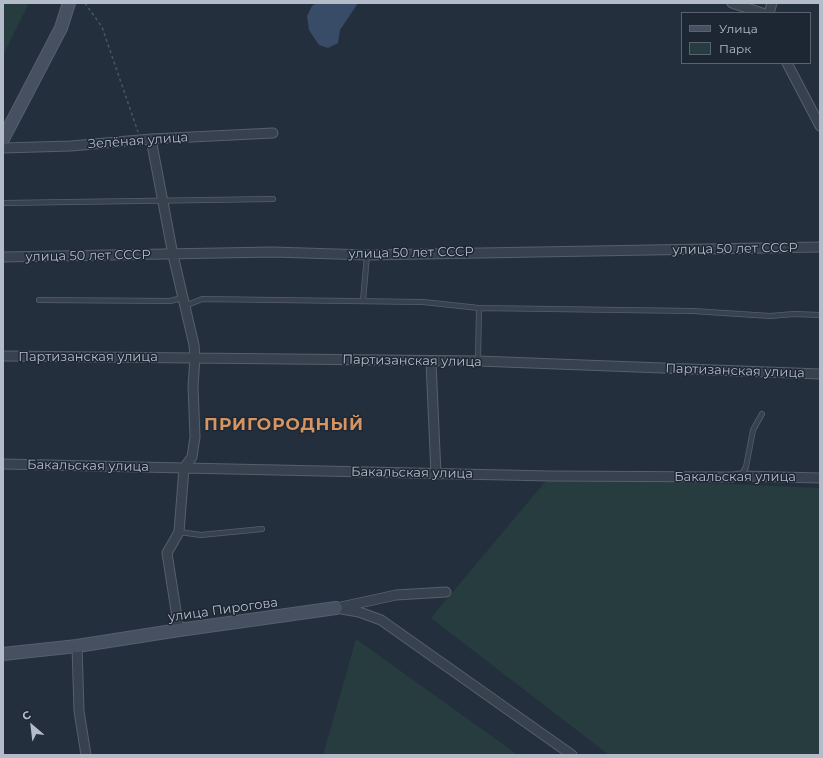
<!DOCTYPE html>
<html>
<head>
<meta charset="utf-8">
<style>
  body { margin:0 }
  #map { position:relative; width:823px; height:758px; overflow:hidden; background:#242f3e; font-family:Montserrat,sans-serif }
  canvas { display:block }
  .frame { position:absolute; inset:0; border:4px solid #b4bcc9; pointer-events:none }
  .legend { position:absolute; left:681px; top:12px; width:130px; height:52px; box-sizing:border-box; background:#1d2633; border:1px solid #59626f; margin:0; padding:5px 7px; list-style:none; font-size:12px; color:#b4bcc9 }
  .legend li { display:flex; align-items:center; gap:8px; height:20px }
  .legend b { width:20px; border:1px solid #59626f }
  .north { position:absolute; left:12px; top:706px; width:40px; height:40px; -webkit-text-stroke:3px #1d2633; paint-order:stroke; rotate:332deg; font-size:11px; font-weight:700; line-height:16px; text-align:center; color:#b4bcc9 }
  .north::after { content:''; display:block; margin:auto; width:14px; height:18px; background:#b4bcc9; clip-path:polygon(50% 0,100% 100%,50% 72%,0 100%) }
</style>
</head>
<body>
<div id="map">
<canvas width="823" height="758"></canvas>
<div class="frame"></div>
<ul class="legend">
<li><b style="height:5px;background:#465061"></b>Улица</li>
<li><b style="height:11px;background:#263c3f"></b>Парк</li>
</ul>
<div class="north">С</div>
</div>
<script>
const ctx = document.querySelector('canvas').getContext('2d');
ctx.lineJoin = 'round';
function paint(path, color) { ctx.fillStyle = color; ctx.fill(path, 'evenodd'); }
function strokePath(path, color, width, dash) { ctx.strokeStyle = color; ctx.lineWidth = width; ctx.lineCap = dash ? 'butt' : 'round'; ctx.setLineDash(dash || []); ctx.stroke(path); }
function write(font, color, halo, rows, align = 'center') {
  ctx.font = font + ' Montserrat,sans-serif'; ctx.lineWidth = 3; ctx.setLineDash([]); ctx.textBaseline = 'middle'; ctx.strokeStyle = halo; ctx.fillStyle = color; for (const [text, x, y, turn = 0] of rows) {
    ctx.save(); ctx.translate(x, y); ctx.rotate((+turn || 0) * Math.PI / 180); ctx.textAlign = isNaN(turn) ? turn : align; if (halo) ctx.strokeText(text, 0, 0); ctx.fillText(text, 0, 0); ctx.restore();
  }
}
const green = new Path2D(`
  M 3,3 L 29,3 L 3,55 Z
  M 550,476 L 820,488 L 820,755 L 609,755 L 431,618 Z
  M 356,639 L 518,755 L 323,755 Z`);
const water = new Path2D(`
  M 316,3 L 358,3 L 340,30 L 338,43 L 328,48 L 319,45 L 309,30 L 307,16 L 312,6 Z`);
const path = new Path2D(`
  M 85,3 L 102,27 L 138,132`);
const lane = new Path2D(`
  M 3,203 L 273,199
  M 39,300 L 170,301 L 182,298
  M 363,301 L 367,255
  M 185,306 L 202,299 L 423,302 L 479,308 L 693,311 L 770,316 L 794,314 L 820,315
  M 478,361 L 479,308
  M 741,476 L 746,467 L 753,430 L 762,414
  M 179,532 L 201,535 L 262,529`);
const street = new Path2D(`
  M 732,3 L 762,13
  M 769,13 L 772,3
  M 787,63 L 820,126
  M 151,139 L 173,255 L 194,345 L 195,358 L 193,386 L 195,437 L 192,457 L 184,468 L 179,532 L 167,553 L 179,630
  M 3,148 L 71,146 L 151,139 L 273,133
  M 3,257 L 273,252 L 367,255 L 820,247
  M 3,356 L 478,361 L 820,374
  M 431,362 L 436,474
  M 3,464 L 550,476 L 732,477 L 741,476 L 820,478
  M 341,607 L 396,595 L 446,592
  M 336,608 L 359,612 L 381,620 L 572,755
  M 77,646 L 79,711 L 86,755`);
const secondary = new Path2D(`
  M 3,139 L 61,28 L 69,3
  M 3,654 L 77,646 L 179,630 L 336,608`);
const streetNames = [
  ["Зелёная улица",138,141,-4],
  ["улица 50 лет СССР",735,249,-1],
  ["улица 50 лет СССР",411,253,-1],
  ["улица 50 лет СССР",88,256,-1],
  ["Партизанская улица",88,357],
  ["Партизанская улица",412,361,1],
  ["Партизанская улица",735,371,2],
  ["Бакальская улица",88,466,1],
  ["Бакальская улица",412,473,1],
  ["Бакальская улица",735,477],
  ["улица Пирогова",223,610,-8]
];
const districtNames = [
  ["ПРИГОРОДНЫЙ",284,425]
];
paint(green, '#263c3f');
paint(water, '#394c67');
strokePath(lane, '#565f6c', 6);
strokePath(street, '#565f6c', 11);
strokePath(secondary, '#565f6c', 14);
strokePath(path, '#44595c', 1.5, [3, 3]);
strokePath(lane, '#38414e', 4.5);
strokePath(street, '#38414e', 9);
strokePath(secondary, '#465061', 12);
write('13px', '#b4bcc9', '#1d2633', streetNames);
ctx.letterSpacing = '1px';
write('bold 17px', '#d59563', '#1d2633', districtNames);
ctx.letterSpacing = '0px';
</script>
</body>
</html>
